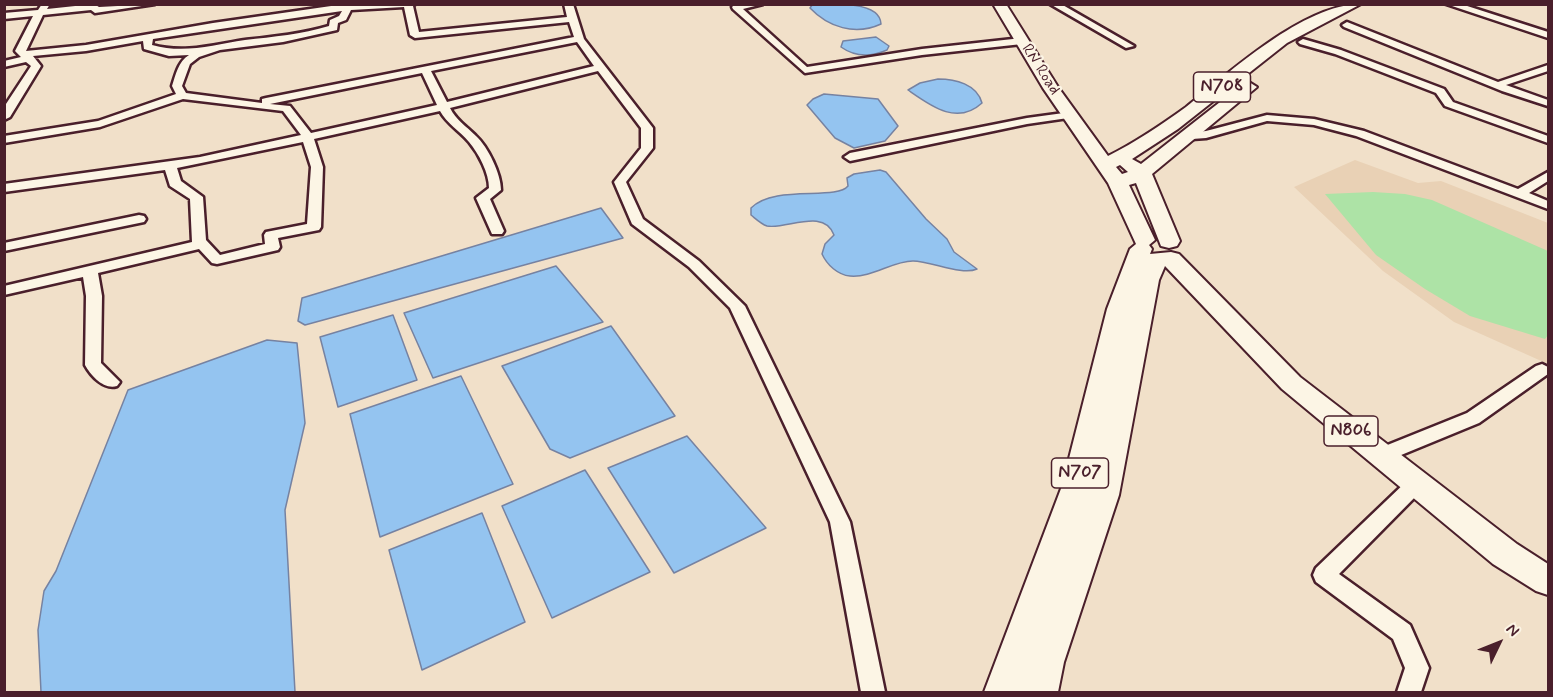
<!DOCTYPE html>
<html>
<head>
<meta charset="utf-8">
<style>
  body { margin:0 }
  #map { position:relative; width:1553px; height:697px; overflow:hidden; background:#f1e0c9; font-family:Mynerve,sans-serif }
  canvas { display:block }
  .frame { position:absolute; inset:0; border:6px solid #4a1f2b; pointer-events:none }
  .north { position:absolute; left:1469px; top:613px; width:60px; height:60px; -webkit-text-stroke:4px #fcf5e5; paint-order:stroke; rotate:47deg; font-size:16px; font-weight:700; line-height:24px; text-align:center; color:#4a1f2b }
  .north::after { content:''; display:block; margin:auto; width:21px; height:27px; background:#4a1f2b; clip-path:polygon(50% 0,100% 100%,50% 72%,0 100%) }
</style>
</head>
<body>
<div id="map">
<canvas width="1553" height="697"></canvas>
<div class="frame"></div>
<div class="north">N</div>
</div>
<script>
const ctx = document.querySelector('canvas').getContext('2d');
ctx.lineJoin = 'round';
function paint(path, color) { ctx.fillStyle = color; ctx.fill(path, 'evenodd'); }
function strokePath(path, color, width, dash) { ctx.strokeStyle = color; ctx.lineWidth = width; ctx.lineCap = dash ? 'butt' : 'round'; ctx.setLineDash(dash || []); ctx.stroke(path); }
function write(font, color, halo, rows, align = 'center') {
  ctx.font = font + ' Mynerve,sans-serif'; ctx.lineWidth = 4.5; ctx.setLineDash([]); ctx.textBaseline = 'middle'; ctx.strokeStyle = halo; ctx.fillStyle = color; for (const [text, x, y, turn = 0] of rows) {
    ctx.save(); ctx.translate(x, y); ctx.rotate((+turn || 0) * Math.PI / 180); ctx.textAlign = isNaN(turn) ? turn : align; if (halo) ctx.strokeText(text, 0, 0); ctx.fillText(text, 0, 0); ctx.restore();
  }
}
const built = new Path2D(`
  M 1355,160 L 1418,183 L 1441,181 L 1548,223 L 1548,364 L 1454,322 L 1383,271 L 1294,187 Z`);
const green = new Path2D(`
  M 1373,192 L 1405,194 L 1432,200 L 1548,251 L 1548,335 L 1545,339 L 1470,316 L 1425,289 L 1376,255 L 1325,194 Z`);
const water = new Path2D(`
  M 812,5 C 831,4 880,0 881,24 C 855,36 828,27 810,8 Z
  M 876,37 L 889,46 L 887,50 C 871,57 855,57 841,47 L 843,41 Z
  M 938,79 C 955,79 977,84 982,103 C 957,126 931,106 908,90 L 920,83 Z
  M 824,94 L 878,99 L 898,126 L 885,141 L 854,148 L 835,138 L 807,105 L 813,99 Z
  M 880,170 L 886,172 L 926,219 L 947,239 L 954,252 L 977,269 C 962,276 931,261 913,261 C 892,261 872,278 850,276 C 838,275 827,265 822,254 L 825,244 L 834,235 C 824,207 786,230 767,226 C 761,224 756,219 751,215 L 751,208 C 774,184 836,201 848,186 L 847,178 L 854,174 Z
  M 601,208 L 623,238 L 305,325 L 298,321 L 302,298 Z
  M 556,266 L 603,322 L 433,378 L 404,313 Z
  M 393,315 L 417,380 L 338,407 L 320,337 Z
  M 611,326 L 675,416 L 570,458 L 550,449 L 502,366 Z
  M 267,340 L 297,343 L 305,423 L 285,510 L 295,692 L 41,692 L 38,630 L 44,591 L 56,571 L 128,390 Z
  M 461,376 L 513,484 L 380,537 L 350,414 Z
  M 687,436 L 766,528 L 674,573 L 608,468 Z
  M 585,470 L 650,572 L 552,618 L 502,506 Z
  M 482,513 L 525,622 L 422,670 L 389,550 Z`);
const minor = new Path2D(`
  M 42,4 L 50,4 L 47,9 L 94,4 L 99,7 L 155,4 L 95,13 L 91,10 L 43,15 L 26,51 L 86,45 L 213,23 L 345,4 L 415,4 L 413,6 L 419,32 L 567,17 L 564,4 L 573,4 L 584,39 L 653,128 L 653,148 L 626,182 L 643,219 L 699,261 L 745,306 L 850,522 L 885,692 L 861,692 L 830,522 L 730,308 L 689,267 L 632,224 L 614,182 L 641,148 L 641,128 L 598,71 L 450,108 C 456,120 466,126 476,136 C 488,147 501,174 501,190 L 490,199 L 504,231 L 502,234 L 492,234 L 476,198 L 489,188 C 489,173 479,154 469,142 C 460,131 447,124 440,111 L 314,139 L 323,167 L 321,227 L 319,230 L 278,238 L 280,247 L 278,250 L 217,264 L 212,263 L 199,249 L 98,273 L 102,296 L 101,363 L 120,382 L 117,386 C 104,390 91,376 85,365 L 86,296 L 83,277 L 4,295 L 4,286 L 192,242 L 190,199 L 170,186 L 165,170 L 4,192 L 4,184 L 200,157 L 301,135 L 283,111 L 183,99 L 100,127 L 4,143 L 4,136 L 98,121 L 176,94 L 172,86 C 176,74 178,62 189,55 L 169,56 L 144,49 L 143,41 L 86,51 L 33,56 L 41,66 L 10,117 L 4,120 L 4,107 L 31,66 L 26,62 L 4,67 L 4,61 L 21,57 L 15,51 L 33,16 L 4,19 L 4,13 L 38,10 ZM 404,7 L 410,35 L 415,38 L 569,22 L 574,37 L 266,98 L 262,99 L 262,103 L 186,93 L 182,86 L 190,64 L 199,57 L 220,50 L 283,42 L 337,30 L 338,23 L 346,20 L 351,10 ZM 342,11 L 339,16 L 330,20 L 329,26 C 302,34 273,37 245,40 C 213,45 184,54 152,45 L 153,39 ZM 577,42 L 594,66 L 447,102 L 431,71 ZM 422,73 L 437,105 L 311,133 L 290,106 L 270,104 ZM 303,142 L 311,167 L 307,224 L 266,232 L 264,235 L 265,244 L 220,255 L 206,240 L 203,197 L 181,181 L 177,168 Z
  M 735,4 L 763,4 L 743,9 L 807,67 L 922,49 L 1022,38 L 1027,41 L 1022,44 L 922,55 L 805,73 L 733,9 L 732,7 Z
  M 1050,4 L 1061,4 L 1134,46 L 1126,48 Z
  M 1446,4 L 1461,4 L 1548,32 L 1548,38 Z
  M 1347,22 L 1498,82 L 1548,65 L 1548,71 L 1506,85 L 1548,100 L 1548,106 L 1502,91 L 1344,27 L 1342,25 Z
  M 1303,39 L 1341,50 L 1444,89 L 1453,102 L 1548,136 L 1548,143 L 1445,106 L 1436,93 L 1335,54 L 1300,44 L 1298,42 Z
  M 1071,112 L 1075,113 L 1075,117 L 1027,124 L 850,161 L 844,157 L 850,153 L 1027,118 Z
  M 1267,115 L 1314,119 L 1364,131 L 1518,189 L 1548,172 L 1548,181 L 1529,193 L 1548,201 L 1548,209 L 1356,136 L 1314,125 L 1267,121 L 1206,138 L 1192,139 L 1186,135 L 1188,133 L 1206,131 Z
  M 139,215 L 144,216 L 146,219 L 144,222 L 4,251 L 4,243 Z
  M 1542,364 L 1548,367 L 1548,374 L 1479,423 L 1389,460 L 1382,462 L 1375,460 L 1373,455 L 1375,450 L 1467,413 L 1536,366 Z
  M 1416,476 L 1423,479 L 1426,484 L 1423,489 L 1339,574 L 1410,625 L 1429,668 L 1421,692 L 1397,692 L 1405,668 L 1393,639 L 1316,582 L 1313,575 L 1316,568 L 1409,479 Z`);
const highway = new Path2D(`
  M 993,4 L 1006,4 L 1058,87 L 1108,156 C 1136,142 1161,125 1186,107 C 1230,72 1304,4 1361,4 L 1287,43 L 1178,129 L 1132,159 L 1141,164 L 1243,84 L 1249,82 L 1257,87 L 1152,174 L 1180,241 L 1177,246 L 1169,248 L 1161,246 L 1136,183 L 1129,185 L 1155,240 L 1149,245 L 1152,249 L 1150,254 L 1171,252 L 1179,254 L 1300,377 L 1517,544 L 1548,564 L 1548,595 L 1536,591 L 1493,564 L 1282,389 L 1165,266 L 1159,280 L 1119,495 L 1064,662 L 1058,692 L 984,692 L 1062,486 L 1107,309 L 1130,249 L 1136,244 L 1108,183 L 1043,88 ZM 1120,165 L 1128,172 L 1122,174 L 1116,167 Z`);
const farStreetnames = [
  ["RN Road",1040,70,57]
];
const shields = [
  [1222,87,57],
  [1351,431,54],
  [1080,473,57]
];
const shieldNames = [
  ["N708",1222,87],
  ["N806",1351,431],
  ["N707",1080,473]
];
paint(built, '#e9d1b5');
paint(green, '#ade3a6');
paint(water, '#94c4f0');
strokePath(water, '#7682a1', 1.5);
strokePath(minor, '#4a1f2b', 5);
strokePath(highway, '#4a1f2b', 4);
paint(minor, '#fcf5e5');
paint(highway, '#fcf5e5');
write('16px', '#4a1f2b', '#fcf5e5', farStreetnames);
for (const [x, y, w] of shields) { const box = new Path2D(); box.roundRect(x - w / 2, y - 15, w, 30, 4.5); ctx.fillStyle = '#fcf5e5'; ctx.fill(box); strokePath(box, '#4a1f2b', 1.5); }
write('bold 18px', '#4a1f2b', null, shieldNames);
</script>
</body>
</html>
